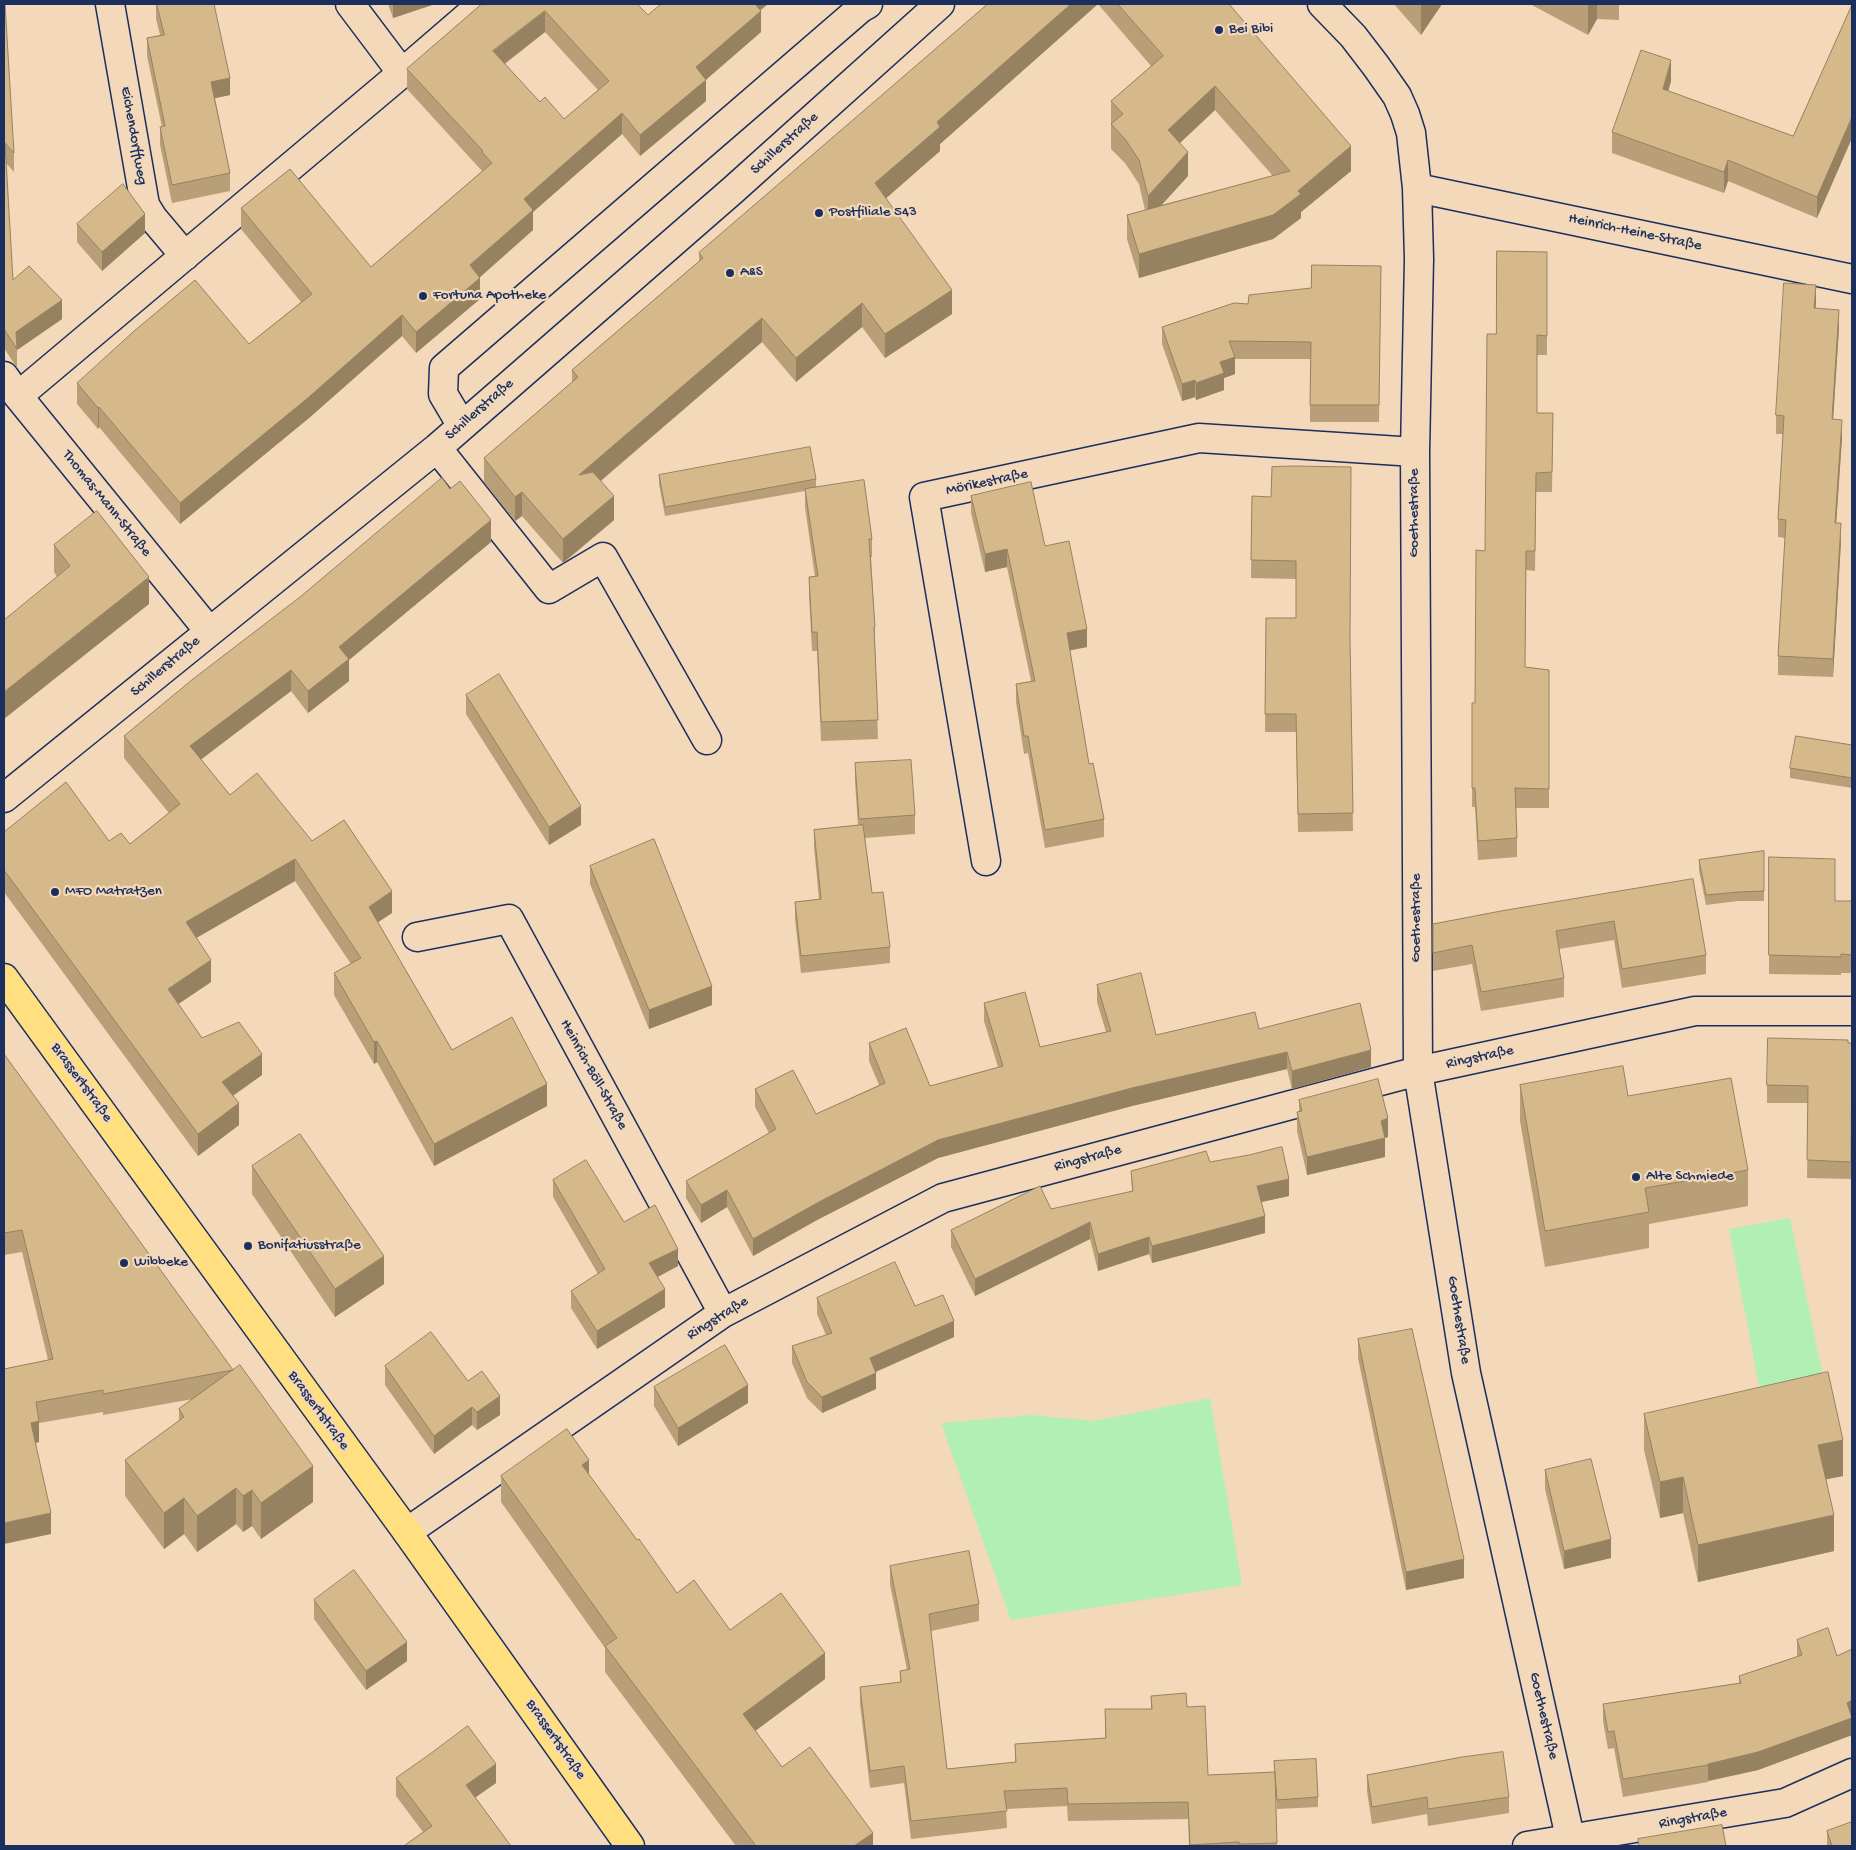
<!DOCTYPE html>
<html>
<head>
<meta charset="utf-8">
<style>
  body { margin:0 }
  #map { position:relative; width:1856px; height:1850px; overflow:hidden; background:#f3d8b9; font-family:"Gochi Hand",sans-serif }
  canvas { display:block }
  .frame { position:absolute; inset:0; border:5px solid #1b2f5e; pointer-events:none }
</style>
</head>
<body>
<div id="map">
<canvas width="1856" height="1850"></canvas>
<div class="frame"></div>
</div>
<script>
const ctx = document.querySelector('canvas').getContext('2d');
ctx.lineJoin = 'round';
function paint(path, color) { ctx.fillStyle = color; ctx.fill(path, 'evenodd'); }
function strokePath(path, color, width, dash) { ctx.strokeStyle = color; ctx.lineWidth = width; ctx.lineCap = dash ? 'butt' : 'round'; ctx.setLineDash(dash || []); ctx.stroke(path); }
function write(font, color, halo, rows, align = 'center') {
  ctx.font = font + ' "Gochi Hand",sans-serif'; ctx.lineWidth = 4.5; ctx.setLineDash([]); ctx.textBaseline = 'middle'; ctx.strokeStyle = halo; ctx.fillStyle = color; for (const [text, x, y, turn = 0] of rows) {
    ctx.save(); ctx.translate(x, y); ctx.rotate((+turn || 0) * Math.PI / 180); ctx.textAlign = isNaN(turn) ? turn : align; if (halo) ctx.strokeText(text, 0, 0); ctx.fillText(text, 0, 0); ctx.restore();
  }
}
const green = new Path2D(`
  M 1790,1218 L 1828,1400 L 1764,1412 L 1729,1229 Z
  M 1210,1398 L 1242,1585 L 1011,1620 L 941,1423 L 1032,1415 L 1094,1421 Z`);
const minor = new Path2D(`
  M 110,4 L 145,205 L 153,218 L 185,256
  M 350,4 L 402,73
  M 1322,4 L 1353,36 L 1376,66 L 1397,96 L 1405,114 L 1411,133 L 1417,188 L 1419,259 L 1415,452 L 1418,1071 L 1466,1373 L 1572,1846
  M 1417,188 L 1852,279
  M 4,376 L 18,396 L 209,631
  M 18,396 L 402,73 L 482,4
  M 462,426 L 443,394 L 444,368 L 861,8 L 868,4
  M 437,448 L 549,589 L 603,557 L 707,740
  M 4,798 L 437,448 L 733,190 L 940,4
  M 986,861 L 924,497 L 1199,438 L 1415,452
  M 417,937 L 509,919 L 723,1313
  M 407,1532 L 723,1313 L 943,1198 L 1418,1071 L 1695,1011 L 1852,1011
  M 1527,1846 L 1785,1803 L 1852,1773`);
const major = new Path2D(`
  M 4,978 L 407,1532 L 630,1846`);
const wall = new Path2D(`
  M 4,4 L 14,153 L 14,172 L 6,163 L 13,280 L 62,319 L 17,350 L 17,368 L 4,348 Z
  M 156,4 L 221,4 L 214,5 L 230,95 L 215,98 L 230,173 L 230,191 L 172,203 L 160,145 L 160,127 L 162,127 L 147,56 L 147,38 L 160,35 L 156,19 Z
  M 388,4 L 435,4 L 393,18 Z
  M 482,4 L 648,15 L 761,10 L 761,32 L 706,80 L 706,101 L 640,156 L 622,134 L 533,212 L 533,230 L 480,277 L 480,299 L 416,353 L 402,336 L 309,418 L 180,524 L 99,427 L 98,429 L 77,404 L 77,383 L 249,344 L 301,302 L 241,229 L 241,208 L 371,267 L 482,171 L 407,89 L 407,69 ZM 545,32 L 598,90 L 564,119 L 540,102 L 505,64 Z
  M 988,4 L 1229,4 L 1351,171 L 1301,212 L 1301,218 L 1273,239 L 1139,278 L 1127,239 L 1127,215 L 1145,210 L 1139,184 L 1125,163 L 1111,149 L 1111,101 L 1151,66 L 1098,4 L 940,144 L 940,151 L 886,198 L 952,314 L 885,358 L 862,327 L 796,382 L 762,342 L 601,481 L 614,520 L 563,563 L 522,516 L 515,521 L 484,482 L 484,458 L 572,382 L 572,370 L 699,261 L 699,253 ZM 1215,110 L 1273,176 L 1161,205 L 1188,176 L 1180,143 Z
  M 1394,4 L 1442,4 L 1421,35 Z
  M 1530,4 L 1619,4 L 1619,20 L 1597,19 L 1588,35 Z
  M 1852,5 L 1852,138 L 1817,218 L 1728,181 L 1724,193 L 1612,153 L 1612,132 L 1671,81 L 1668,91 L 1793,136 Z
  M 77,224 L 145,233 L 102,271 L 77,242 Z
  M 1547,252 L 1547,355 L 1537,355 L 1537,413 L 1553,413 L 1552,492 L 1536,492 L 1535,571 L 1526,570 L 1525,667 L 1549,670 L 1549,808 L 1516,808 L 1517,838 L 1517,857 L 1478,860 L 1475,807 L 1472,807 L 1472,703 L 1475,703 L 1485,551 L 1496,334 Z
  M 1381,266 L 1379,422 L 1310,422 L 1310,359 L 1235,359 L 1235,374 L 1224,378 L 1224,390 L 1196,400 L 1195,397 L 1182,401 L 1162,344 L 1162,327 L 1248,304 L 1311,288 Z
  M 1816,303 L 1815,309 L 1839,328 L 1833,419 L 1842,438 L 1836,523 L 1841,541 L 1833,677 L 1778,675 L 1778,656 L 1785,538 L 1778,537 L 1778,519 L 1783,434 L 1776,434 L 1776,415 Z
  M 659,475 L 816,479 L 816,487 L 872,539 L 872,557 L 871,557 L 875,627 L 875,646 L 878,739 L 821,741 L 817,651 L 812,651 L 809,596 L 809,577 L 815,577 L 805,507 L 805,491 L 665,516 L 659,484 Z
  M 971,496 L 1045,546 L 1087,647 L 1070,650 L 1089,764 L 1104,819 L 1104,837 L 1045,848 L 1028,753 L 1024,754 L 1016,702 L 1016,684 L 1031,681 L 1007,567 L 985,572 L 971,513 Z
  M 1252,496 L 1271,497 L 1350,645 L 1353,831 L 1298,832 L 1296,732 L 1265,732 L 1266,618 L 1296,618 L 1296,579 L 1251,578 Z
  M 491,542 L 349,660 L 349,681 L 308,713 L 291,691 L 201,759 L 230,795 L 312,841 L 392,913 L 378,922 L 452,1050 L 547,1106 L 434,1166 L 377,1062 L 374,1064 L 334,995 L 334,973 L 351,964 L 295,881 L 196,938 L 211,982 L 178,1004 L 202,1038 L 262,1075 L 233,1096 L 239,1125 L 198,1156 L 4,892 L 4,832 L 109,841 L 130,844 L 169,813 L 124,758 L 124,736 Z
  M 54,545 L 149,604 L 57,577 L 54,572 Z
  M 466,695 L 581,825 L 549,845 L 466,714 Z
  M 1852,745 L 1852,788 L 1790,778 L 1790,768 Z
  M 855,763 L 915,815 L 915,834 L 865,838 L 872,893 L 890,947 L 890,963 L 801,973 L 795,919 L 795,902 L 819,899 L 814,847 L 814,830 L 858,825 L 855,782 Z
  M 1764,851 L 1764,901 L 1738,901 L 1706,905 L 1699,870 L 1699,860 Z
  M 1769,857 L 1835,901 L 1852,901 L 1852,973 L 1841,973 L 1841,975 L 1769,974 Z
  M 590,866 L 712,1005 L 649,1029 L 590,884 Z
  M 1693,879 L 1706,955 L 1706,974 L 1622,988 L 1614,940 L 1559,949 L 1564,978 L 1564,997 L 1481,1011 L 1472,964 L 1433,971 L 1433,924 Z
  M 1097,985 L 1156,1035 L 1259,1029 L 1371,1067 L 1292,1089 L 1287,1069 L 1132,1106 L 938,1158 L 817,1220 L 753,1256 L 727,1207 L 701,1223 L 686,1198 L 686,1181 L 769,1133 L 755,1107 L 755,1089 L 816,1114 L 879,1085 L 869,1061 L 869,1043 L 930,1086 L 998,1067 L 984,1021 L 984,1003 L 1040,1047 L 1106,1032 L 1097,1002 Z
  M 1848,1043 L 1852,1043 L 1851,1179 L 1807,1178 L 1808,1103 L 1767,1103 L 1767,1085 Z
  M 4,1054 L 233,1370 L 313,1502 L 261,1539 L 252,1526 L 243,1532 L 236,1524 L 197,1552 L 184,1534 L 164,1549 L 125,1496 L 125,1460 L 179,1421 L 179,1409 L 193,1399 L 103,1415 L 103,1412 L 39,1423 L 39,1442 L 35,1443 L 51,1534 L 4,1369 L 48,1360 L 22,1252 L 4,1255 Z
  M 1520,1085 L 1628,1096 L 1748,1170 L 1748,1206 L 1649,1224 L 1649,1248 L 1545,1267 L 1520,1121 Z
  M 1299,1100 L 1388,1137 L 1385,1138 L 1385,1157 L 1307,1175 L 1297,1131 L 1297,1112 L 1299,1112 Z
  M 1210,1162 L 1289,1196 L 1261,1202 L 1265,1233 L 1152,1263 L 1149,1254 L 1098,1271 L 1090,1239 L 975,1296 L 951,1247 L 951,1230 L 1132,1192 L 1131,1171 Z
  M 252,1166 L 384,1284 L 335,1317 L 252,1194 Z
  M 553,1180 L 624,1222 L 678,1266 L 658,1277 L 665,1307 L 597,1349 L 571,1308 L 571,1291 L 598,1274 L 553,1197 Z
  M 817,1298 L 915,1306 L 954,1337 L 876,1372 L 876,1389 L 822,1413 L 807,1398 L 792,1363 L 792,1346 L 826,1335 L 817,1314 Z
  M 1358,1339 L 1464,1578 L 1406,1590 L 1358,1358 Z
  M 385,1366 L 468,1381 L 500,1415 L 477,1430 L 472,1425 L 434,1454 L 385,1385 Z
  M 654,1387 L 748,1403 L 678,1446 L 654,1406 Z
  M 1644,1414 L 1843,1476 L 1826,1479 L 1834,1551 L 1698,1582 L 1683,1513 L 1660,1518 L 1644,1450 Z
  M 1545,1470 L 1611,1558 L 1564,1569 L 1545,1489 Z
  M 589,1475 L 637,1540 L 677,1593 L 730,1630 L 825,1679 L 755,1731 L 782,1767 L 873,1846 L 736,1846 L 605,1672 L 605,1648 L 501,1502 L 501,1476 Z
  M 890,1566 L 979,1604 L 979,1621 L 931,1631 L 947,1769 L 1015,1762 L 1015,1744 L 1105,1738 L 1105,1709 L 1151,1709 L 1151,1696 L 1187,1707 L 1208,1775 L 1275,1772 L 1274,1761 L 1318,1797 L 1318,1807 L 1277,1809 L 1275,1776 L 1277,1846 L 1189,1846 L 1188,1819 L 1068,1821 L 1067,1806 L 1006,1809 L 1007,1828 L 911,1839 L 904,1783 L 870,1788 L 860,1704 L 860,1687 L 900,1682 L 900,1671 L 907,1670 L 890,1584 Z
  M 314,1600 L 407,1661 L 366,1690 L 314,1619 Z
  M 1797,1640 L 1837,1656 L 1852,1649 L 1852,1735 L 1758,1770 L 1708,1781 L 1708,1782 L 1623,1797 L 1614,1748 L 1608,1749 L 1603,1721 L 1603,1704 L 1739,1683 L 1739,1676 L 1797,1657 Z
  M 1367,1775 L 1509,1797 L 1509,1813 L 1428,1826 L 1427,1814 L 1372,1824 L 1367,1791 Z
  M 396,1778 L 496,1783 L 475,1797 L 511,1846 L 405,1846 L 405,1845 L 423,1832 L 396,1796 Z
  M 1827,1831 L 1852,1846 L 1827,1846 Z`);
const shadedWall = new Path2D(`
  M 393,4 L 435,4 L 393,18 Z
  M 750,4 L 768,4 L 750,19 Z
  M 1071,4 L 1098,4 L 940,144 L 940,151 L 875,208 L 875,183 L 937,122 Z
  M 1421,4 L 1442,4 L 1421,35 Z
  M 1588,4 L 1597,4 L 1597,19 L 1588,35 Z
  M 545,11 L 545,32 L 493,72 L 493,51 Z
  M 761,11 L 761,32 L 696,88 L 696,67 Z
  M 1671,60 L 1671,81 L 1663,110 L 1663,89 Z
  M 230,78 L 230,95 L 211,99 L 211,82 Z
  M 706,80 L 706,101 L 640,156 L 640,135 Z
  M 1215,86 L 1215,110 L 1168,154 L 1168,130 Z
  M 622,113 L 622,134 L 533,212 L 533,230 L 470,286 L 470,265 L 524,199 Z
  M 1852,117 L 1852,138 L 1817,218 L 1817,197 Z
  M 1351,146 L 1351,171 L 1301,212 L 1301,218 L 1273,239 L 1139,278 L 1139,254 L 1298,191 Z
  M 1188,152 L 1188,176 L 1148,220 L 1148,196 Z
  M 1728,160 L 1728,181 L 1724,193 L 1724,172 Z
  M 145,214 L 145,233 L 102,271 L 102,252 Z
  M 480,278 L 480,299 L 416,353 L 416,332 Z
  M 1816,285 L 1816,303 L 1814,327 L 1814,308 Z
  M 952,290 L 952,314 L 885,358 L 885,334 Z
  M 62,300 L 62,319 L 17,350 L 16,332 Z
  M 862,303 L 862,327 L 796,382 L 796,358 Z
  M 1839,310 L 1839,328 L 1832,437 L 1832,419 Z
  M 402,315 L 402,336 L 309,418 L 180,524 L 180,503 Z
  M 762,318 L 762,342 L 579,499 L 579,475 Z
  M 1235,357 L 1235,374 L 1224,378 L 1224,390 L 1196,400 L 1196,383 L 1220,362 Z
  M 1195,380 L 1195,397 L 1182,401 L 1182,384 Z
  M 99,407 L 99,427 L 98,429 L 98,408 Z
  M 1842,420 L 1842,438 L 1835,541 L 1835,523 Z
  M 522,492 L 522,516 L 515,521 L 515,497 Z
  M 614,496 L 614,520 L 563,563 L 563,539 Z
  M 491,520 L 491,542 L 349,660 L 349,681 L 308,713 L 308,691 L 339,647 Z
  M 1841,523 L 1841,541 L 1833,677 L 1833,659 Z
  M 1007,549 L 1007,567 L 985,572 L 985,554 Z
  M 149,577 L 149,604 L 4,719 L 4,692 Z
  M 1087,629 L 1087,647 L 1067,651 L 1067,633 Z
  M 291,670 L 291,691 L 190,768 L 190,746 Z
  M 581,806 L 581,825 L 549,845 L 549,827 Z
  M 295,859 L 295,881 L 186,944 L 186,922 Z
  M 392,891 L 392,913 L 369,928 L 369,907 Z
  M 211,960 L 211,982 L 168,1011 L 168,989 Z
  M 712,986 L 712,1005 L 649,1029 L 649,1010 Z
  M 377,1041 L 377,1062 L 374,1064 L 374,1042 Z
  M 1371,1050 L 1371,1067 L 1292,1089 L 1292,1071 Z
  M 1287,1052 L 1287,1069 L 1132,1106 L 938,1158 L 817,1220 L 753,1256 L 753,1239 L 817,1203 L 938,1140 L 1132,1088 Z
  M 262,1054 L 262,1075 L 222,1103 L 222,1082 Z
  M 547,1084 L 547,1106 L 434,1166 L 434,1144 Z
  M 239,1103 L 239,1125 L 198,1156 L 198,1134 Z
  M 1388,1118 L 1388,1137 L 1383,1138 L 1385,1138 L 1385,1157 L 1307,1175 L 1307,1157 L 1381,1121 Z
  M 1289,1179 L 1289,1196 L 1257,1203 L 1257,1186 Z
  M 727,1190 L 727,1207 L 701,1223 L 701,1205 Z
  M 1265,1216 L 1265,1233 L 1152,1263 L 1152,1246 Z
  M 1090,1222 L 1090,1239 L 975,1296 L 975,1279 Z
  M 1149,1237 L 1149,1254 L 1098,1271 L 1098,1254 Z
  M 678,1249 L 678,1266 L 649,1281 L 649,1263 Z
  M 384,1256 L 384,1284 L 335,1317 L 335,1289 Z
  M 665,1289 L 665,1307 L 597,1349 L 597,1331 Z
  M 954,1321 L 954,1337 L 870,1374 L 870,1358 Z
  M 876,1373 L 876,1389 L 822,1413 L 822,1397 Z
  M 748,1385 L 748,1403 L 678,1446 L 678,1428 Z
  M 500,1396 L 500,1415 L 477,1430 L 477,1412 Z
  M 472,1407 L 472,1425 L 434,1454 L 434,1436 Z
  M 39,1421 L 39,1442 L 31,1444 L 31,1423 Z
  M 1843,1440 L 1843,1476 L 1818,1481 L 1818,1445 Z
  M 589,1460 L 589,1486 L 582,1465 Z
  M 313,1466 L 313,1502 L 261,1539 L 261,1503 Z
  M 1683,1477 L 1683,1513 L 1660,1518 L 1660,1482 Z
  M 236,1488 L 236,1524 L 197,1552 L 197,1516 Z
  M 252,1490 L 252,1526 L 243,1532 L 243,1496 Z
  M 184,1498 L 184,1534 L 164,1549 L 164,1513 Z
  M 51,1513 L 51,1534 L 4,1544 L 4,1523 Z
  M 1834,1515 L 1834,1551 L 1698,1582 L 1698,1545 Z
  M 1611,1539 L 1611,1558 L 1564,1569 L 1564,1551 Z
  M 1464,1559 L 1464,1578 L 1406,1590 L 1406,1572 Z
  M 407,1642 L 407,1661 L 366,1690 L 366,1671 Z
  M 825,1653 L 825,1679 L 743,1740 L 743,1714 Z
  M 1852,1700 L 1852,1735 L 1758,1770 L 1708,1781 L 1708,1764 Z
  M 496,1764 L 496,1783 L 466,1804 L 466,1785 Z
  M 873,1833 L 873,1846 L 854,1846 Z`);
const building = new Path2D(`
  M 4,4 L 5,4 L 14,153 L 5,143 L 13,280 L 29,266 L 62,300 L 16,332 L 17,349 L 4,329 Z
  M 157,4 L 214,4 L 230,78 L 211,82 L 230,173 L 172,185 L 160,127 L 165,126 L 147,38 L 164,35 Z
  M 482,4 L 637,4 L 648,15 L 661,4 L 755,4 L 761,11 L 696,67 L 706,80 L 640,135 L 622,113 L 524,199 L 533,210 L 470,265 L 480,278 L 416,332 L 402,315 L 309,397 L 180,503 L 99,407 L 98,408 L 77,383 L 133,332 L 195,280 L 249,344 L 312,294 L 241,208 L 290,169 L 371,267 L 492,163 L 482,152 L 483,151 L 407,69 ZM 545,11 L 609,81 L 564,119 L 545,97 L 540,102 L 493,51 Z
  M 988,4 L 1071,4 L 937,122 L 940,127 L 875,183 L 952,290 L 885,334 L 862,303 L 796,358 L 762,318 L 579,475 L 593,472 L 614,496 L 563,539 L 522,492 L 515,497 L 484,458 L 578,377 L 572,370 L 703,258 L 699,253 Z
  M 1118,4 L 1229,4 L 1351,146 L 1298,191 L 1301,194 L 1273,215 L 1139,254 L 1127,215 L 1290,171 L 1215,86 L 1168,130 L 1188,152 L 1148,196 L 1139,160 L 1125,139 L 1111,124 L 1123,114 L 1111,101 L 1163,56 Z
  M 1852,5 L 1852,117 L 1817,197 L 1728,160 L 1724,172 L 1612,132 L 1641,50 L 1671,60 L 1663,89 L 1793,136 Z
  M 123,184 L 145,214 L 102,252 L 77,224 Z
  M 1497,251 L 1547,252 L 1547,336 L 1537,335 L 1537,413 L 1553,413 L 1552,472 L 1536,473 L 1535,551 L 1526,551 L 1525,667 L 1549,670 L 1549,789 L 1515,788 L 1517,838 L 1478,841 L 1475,788 L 1472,788 L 1472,703 L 1475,703 L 1476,550 L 1485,551 L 1487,334 L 1496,334 Z
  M 1312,265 L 1381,266 L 1379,405 L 1310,405 L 1311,342 L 1229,341 L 1235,357 L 1220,362 L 1224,373 L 1196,383 L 1195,380 L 1182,384 L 1162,327 L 1234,303 L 1248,304 L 1249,295 L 1311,288 Z
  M 1784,283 L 1816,285 L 1814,308 L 1839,310 L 1832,419 L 1842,420 L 1835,523 L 1841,523 L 1833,659 L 1778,656 L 1786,520 L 1778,519 L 1784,416 L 1776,415 Z
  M 810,447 L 816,479 L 665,507 L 659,475 Z
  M 1294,466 L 1351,467 L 1350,639 L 1353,813 L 1298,814 L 1296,714 L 1265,714 L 1266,618 L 1296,618 L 1296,561 L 1251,560 L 1252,496 L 1271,497 L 1272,467 Z
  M 442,478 L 450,489 L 460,481 L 491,520 L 339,647 L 349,659 L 308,691 L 291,670 L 190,746 L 230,795 L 257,773 L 312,841 L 344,820 L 392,891 L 369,907 L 452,1050 L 512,1017 L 547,1084 L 434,1144 L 377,1041 L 374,1042 L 334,973 L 361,958 L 295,859 L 186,922 L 211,960 L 168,989 L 202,1038 L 239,1022 L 262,1054 L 222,1082 L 239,1103 L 198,1134 L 4,870 L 4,832 L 66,782 L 109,841 L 121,833 L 130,844 L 180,804 L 124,736 L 193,679 L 300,597 Z
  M 864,480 L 872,539 L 869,539 L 875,627 L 874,627 L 878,720 L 821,722 L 817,632 L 812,632 L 809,577 L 818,576 L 805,489 Z
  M 1031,482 L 1045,546 L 1069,541 L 1087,629 L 1067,633 L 1089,764 L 1093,763 L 1104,819 L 1045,830 L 1028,736 L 1024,736 L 1016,684 L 1035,681 L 1007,549 L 985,554 L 971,496 Z
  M 97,511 L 149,577 L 4,692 L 4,620 L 70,566 L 54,545 Z
  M 499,674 L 581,806 L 549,827 L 466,695 Z
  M 1796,736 L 1852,745 L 1852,778 L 1790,768 Z
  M 911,760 L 915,815 L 859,819 L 855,763 Z
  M 863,825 L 872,893 L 883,892 L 890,947 L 801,956 L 795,902 L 821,899 L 814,830 Z
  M 654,839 L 712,986 L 649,1010 L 590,866 Z
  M 1764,851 L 1764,891 L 1738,892 L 1706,895 L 1699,860 Z
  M 1769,857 L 1835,859 L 1835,901 L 1852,901 L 1852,955 L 1841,954 L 1841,957 L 1769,955 Z
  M 1693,879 L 1706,955 L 1622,969 L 1614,921 L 1556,931 L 1564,978 L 1481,992 L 1472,945 L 1433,953 L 1433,924 L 1501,911 Z
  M 1141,973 L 1156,1035 L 1255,1012 L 1259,1029 L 1360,1003 L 1371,1050 L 1292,1071 L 1287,1052 L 1132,1088 L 938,1140 L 817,1203 L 753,1239 L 727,1190 L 701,1205 L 686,1181 L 776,1129 L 755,1089 L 793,1070 L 816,1114 L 885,1083 L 869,1043 L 906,1028 L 930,1086 L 1003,1066 L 984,1003 L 1025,992 L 1040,1047 L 1111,1031 L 1097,985 Z
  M 1768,1038 L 1848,1040 L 1848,1043 L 1852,1043 L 1851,1162 L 1807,1160 L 1808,1086 L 1767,1085 Z
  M 4,1054 L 233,1370 L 103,1394 L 103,1390 L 36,1402 L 39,1421 L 31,1423 L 51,1513 L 4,1523 L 4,1369 L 53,1359 L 22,1230 L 4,1233 Z
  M 1623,1066 L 1628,1096 L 1731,1078 L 1748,1170 L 1645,1188 L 1649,1212 L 1545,1231 L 1520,1085 Z
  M 1378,1079 L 1388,1118 L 1381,1121 L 1385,1138 L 1307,1157 L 1297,1112 L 1302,1111 L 1299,1100 Z
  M 300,1134 L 384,1256 L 335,1289 L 252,1166 Z
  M 1282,1147 L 1289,1179 L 1257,1186 L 1265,1216 L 1152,1246 L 1149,1237 L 1098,1254 L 1090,1222 L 975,1279 L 951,1230 L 1040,1186 L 1051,1209 L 1133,1191 L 1131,1171 L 1206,1151 L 1210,1162 L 1249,1155 Z
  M 586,1160 L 624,1222 L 655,1205 L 678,1249 L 649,1263 L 665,1289 L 597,1331 L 571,1291 L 605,1269 L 553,1180 Z
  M 895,1262 L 915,1306 L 943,1295 L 954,1321 L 870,1358 L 876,1373 L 822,1397 L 807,1382 L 792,1346 L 832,1333 L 817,1298 Z
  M 1412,1329 L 1464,1559 L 1406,1572 L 1358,1339 Z
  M 431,1332 L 468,1381 L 482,1371 L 500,1396 L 477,1412 L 472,1407 L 434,1436 L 385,1366 Z
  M 725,1345 L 748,1385 L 678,1428 L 654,1387 Z
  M 240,1365 L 313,1466 L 261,1503 L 252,1490 L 243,1496 L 236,1488 L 197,1516 L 184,1498 L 164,1513 L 125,1460 L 184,1417 L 179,1409 Z
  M 1828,1372 L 1843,1440 L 1818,1445 L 1834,1515 L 1698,1545 L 1683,1477 L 1660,1482 L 1644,1414 Z
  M 567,1429 L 589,1460 L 582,1465 L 637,1540 L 639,1539 L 677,1593 L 694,1580 L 730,1630 L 781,1593 L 825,1653 L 743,1714 L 782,1767 L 810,1747 L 873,1833 L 854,1846 L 756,1846 L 605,1646 L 617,1638 L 501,1476 Z
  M 1591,1459 L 1611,1539 L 1564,1551 L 1545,1470 Z
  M 969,1551 L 979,1604 L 929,1614 L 947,1769 L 1016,1762 L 1015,1744 L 1106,1738 L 1105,1709 L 1152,1709 L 1151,1696 L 1186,1693 L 1187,1707 L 1205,1706 L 1208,1775 L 1275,1772 L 1277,1843 L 1239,1844 L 1239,1842 L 1190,1845 L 1188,1802 L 1068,1804 L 1067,1788 L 1004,1791 L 1007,1811 L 911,1821 L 904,1766 L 870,1771 L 860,1687 L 901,1682 L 900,1671 L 910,1669 L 890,1566 Z
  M 354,1570 L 407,1642 L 366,1671 L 314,1600 Z
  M 1828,1628 L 1837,1656 L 1852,1649 L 1852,1700 L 1847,1703 L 1852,1718 L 1758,1752 L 1708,1764 L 1708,1765 L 1623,1779 L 1614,1731 L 1608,1732 L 1603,1704 L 1741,1683 L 1739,1676 L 1802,1655 L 1797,1640 Z
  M 468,1726 L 496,1764 L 466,1785 L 511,1846 L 406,1846 L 405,1845 L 432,1826 L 396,1778 L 430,1754 Z
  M 1503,1752 L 1509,1797 L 1428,1809 L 1427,1797 L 1372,1807 L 1367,1775 L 1462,1757 Z
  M 1316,1759 L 1318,1797 L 1277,1800 L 1274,1761 Z
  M 1852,1822 L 1852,1846 L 1832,1846 L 1827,1831 Z
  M 1722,1825 L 1726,1846 L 1639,1846 L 1638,1839 Z`);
const markers = [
  [1219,30,5,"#1b2f5e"],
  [819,213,5,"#1b2f5e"],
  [730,273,5,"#1b2f5e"],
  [423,296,5,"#1b2f5e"],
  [55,892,5,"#1b2f5e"],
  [1636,1177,5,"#1b2f5e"],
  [248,1246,5,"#1b2f5e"],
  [124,1263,5,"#1b2f5e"]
];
const poiNames = [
  ["Bei Bibi",1229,30],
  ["Postfiliale 543",829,213],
  ["A&S",740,273],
  ["Fortuna Apotheke",433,296],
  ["MFO Matratzen",65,892],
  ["Alte Schmiede",1646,1177],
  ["Bonifatiusstraße",258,1246],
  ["Wibbeke",134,1263]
];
const streetNames = [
  ["Eichendorffweg",133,136,80],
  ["Schillerstraße",785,144,-42],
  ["Heinrich-Heine-Straße",1635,233,12],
  ["Schillerstraße",480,410,-41],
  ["Mörikestraße",987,483,-12],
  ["Thomas-Mann-Straße",106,504,51],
  ["Goethestraße",1415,513,-90],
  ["Schillerstraße",166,667,-40],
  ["Goethestraße",1417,918,-90],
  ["Ringstraße",1480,1058,-12],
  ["Heinrich-Böll-Straße",593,1075,61],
  ["Brassertstraße",81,1083,54],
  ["Ringstraße",1088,1159,-15],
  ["Ringstraße",718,1319,-32],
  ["Goethestraße",1458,1320,81],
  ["Brassertstraße",318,1411,54],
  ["Goethestraße",1543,1716,77],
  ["Brassertstraße",555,1740,55],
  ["Ringstraße",1693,1819,-10]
];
paint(green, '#b2efb4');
strokePath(minor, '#1b2f5e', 31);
strokePath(major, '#1b2f5e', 31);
strokePath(minor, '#f3d8b9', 28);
strokePath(major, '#ffdf80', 28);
paint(wall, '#b89f77');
paint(shadedWall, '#968261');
paint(building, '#d6b98a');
strokePath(building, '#968261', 1);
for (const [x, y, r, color] of markers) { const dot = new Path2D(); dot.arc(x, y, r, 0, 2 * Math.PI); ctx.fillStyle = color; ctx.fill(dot); strokePath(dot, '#f3d8b9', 2); }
write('15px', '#1b2f5e', '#f3d8b9', poiNames, 'left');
write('15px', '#1b2f5e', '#f3d8b9', streetNames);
</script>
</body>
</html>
